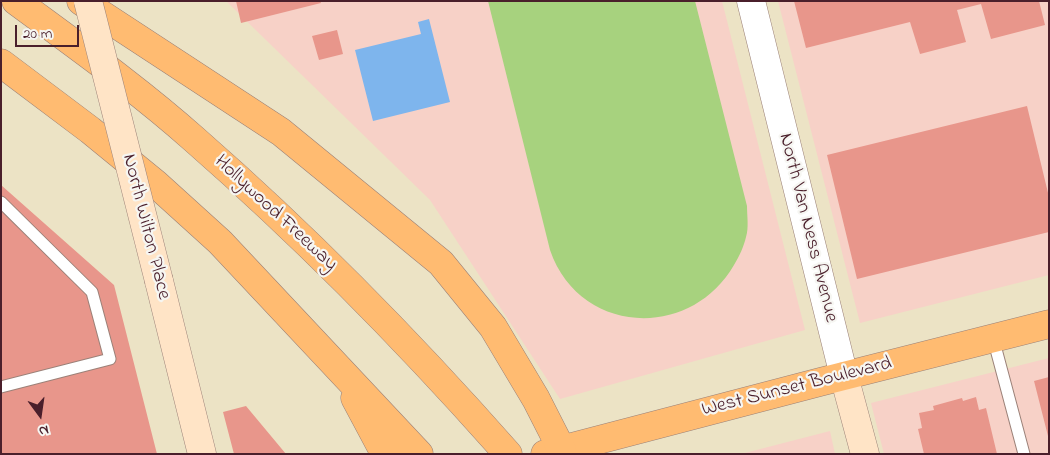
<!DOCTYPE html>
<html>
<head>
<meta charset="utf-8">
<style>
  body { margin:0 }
  #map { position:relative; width:1050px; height:455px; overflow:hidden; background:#ece3c5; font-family:"Indie Flower",sans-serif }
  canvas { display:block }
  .frame { position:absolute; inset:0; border:2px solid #4a1f2b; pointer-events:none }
  .north { position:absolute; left:15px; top:390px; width:50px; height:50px; -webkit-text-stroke:4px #f6f6f2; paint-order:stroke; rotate:166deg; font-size:14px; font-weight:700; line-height:20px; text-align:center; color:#4a1f2b }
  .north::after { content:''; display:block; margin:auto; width:18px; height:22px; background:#4a1f2b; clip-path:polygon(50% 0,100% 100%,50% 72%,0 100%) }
  .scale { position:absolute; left:15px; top:25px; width:64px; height:22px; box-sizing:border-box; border:2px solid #4a1f2b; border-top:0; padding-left:6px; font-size:15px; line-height:18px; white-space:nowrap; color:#4a1f2b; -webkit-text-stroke:4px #f6f6f2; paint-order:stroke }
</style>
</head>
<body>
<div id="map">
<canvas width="1050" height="455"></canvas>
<div class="frame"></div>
<div class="north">N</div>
<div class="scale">20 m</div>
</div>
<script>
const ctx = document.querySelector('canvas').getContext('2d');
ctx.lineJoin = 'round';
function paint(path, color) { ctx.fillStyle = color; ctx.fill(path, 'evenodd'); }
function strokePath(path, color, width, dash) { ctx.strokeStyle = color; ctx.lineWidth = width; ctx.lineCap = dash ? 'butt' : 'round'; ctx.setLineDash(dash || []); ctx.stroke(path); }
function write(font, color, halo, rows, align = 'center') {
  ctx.font = font + ' "Indie Flower",sans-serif'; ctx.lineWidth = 4.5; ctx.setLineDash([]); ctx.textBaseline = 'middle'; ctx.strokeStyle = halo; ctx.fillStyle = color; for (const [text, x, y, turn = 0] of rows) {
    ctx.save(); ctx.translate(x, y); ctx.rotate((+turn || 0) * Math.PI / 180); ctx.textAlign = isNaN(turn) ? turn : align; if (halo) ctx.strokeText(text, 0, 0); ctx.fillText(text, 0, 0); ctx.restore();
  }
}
const built = new Path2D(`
  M 226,1 L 722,1 L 805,330 L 560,399 L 430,200 Z
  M 778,1 L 1049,1 L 1049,275 L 860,323 Z
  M 1049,358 L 1049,454 L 884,454 L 871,403 Z
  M 830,431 L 835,454 L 741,454 Z`);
const green = new Path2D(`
  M 488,1 L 695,1 L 747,206 C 747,216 749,228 746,237 C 744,246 739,257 734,265 C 690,341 579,335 550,250 Z`);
const water = new Path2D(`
  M 429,19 L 450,102 L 373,121 L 355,50 L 421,34 L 418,22 Z`);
const building = new Path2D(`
  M 236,1 L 320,1 L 321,3 L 241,23 Z
  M 794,1 L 1039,1 L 1045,25 L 991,39 L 981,4 L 957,10 L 966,42 L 920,54 L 910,22 L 806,48 Z
  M 337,30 L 343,54 L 319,60 L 312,36 Z
  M 1027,106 L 1049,197 L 1049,232 L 857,279 L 827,155 Z
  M 1,185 L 114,285 L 157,454 L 1,454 Z
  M 1049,377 L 1049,436 L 1048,436 L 1034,381 Z
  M 976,397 L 979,410 L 986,408 L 997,454 L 924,454 L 918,429 L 922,428 L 919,413 L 934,410 L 933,406 L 962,398 L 963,401 Z
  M 246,406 L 286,454 L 234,454 L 223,412 Z`);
const service = new Path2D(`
  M 1,202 L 92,292 L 110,359 L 1,387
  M 993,338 L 1024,454`);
const tertiary = new Path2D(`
  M 751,1 L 844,376`);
const secondary = new Path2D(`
  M 159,281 L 202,454
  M 844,376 L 865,454`);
const primary = new Path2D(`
  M 545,454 L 820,382 L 1049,324`);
const motorway = new Path2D(`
  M 16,1 C 77,46 139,90 195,140 C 307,238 410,343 508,454
  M 81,1 L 281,132 L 441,263 L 493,327 L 536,399 L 562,450
  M 1,63 L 90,130 L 156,184 L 220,242 L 419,454
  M 355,398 L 385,454`);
const secondaryBridge = new Path2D(`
  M 88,1 L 159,281`);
const streetNames = [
  ["Hollywood Freeway",275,214,43],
  ["North Wilton Place",145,227,76],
  ["North Van Ness Avenue",807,228,76],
  ["West Sunset Boulevard",797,388,-14]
];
paint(built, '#f7d1c7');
paint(green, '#a7d27e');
paint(water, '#7eb5ed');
paint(building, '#e8968b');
strokePath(service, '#9b8178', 13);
strokePath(tertiary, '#9b8178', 29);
strokePath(secondary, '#9b8178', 29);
strokePath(primary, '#9b8178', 29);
strokePath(motorway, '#9b8178', 29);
strokePath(service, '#fff', 11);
strokePath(tertiary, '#fff', 28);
strokePath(secondary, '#ffe4c6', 28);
strokePath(primary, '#ffbb71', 28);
strokePath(motorway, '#ffbb71', 28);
strokePath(secondaryBridge, '#9b8178', 29, []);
strokePath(secondaryBridge, '#ffe4c6', 28);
write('20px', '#4a1f2b', '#f6f6f2', streetNames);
</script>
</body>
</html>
